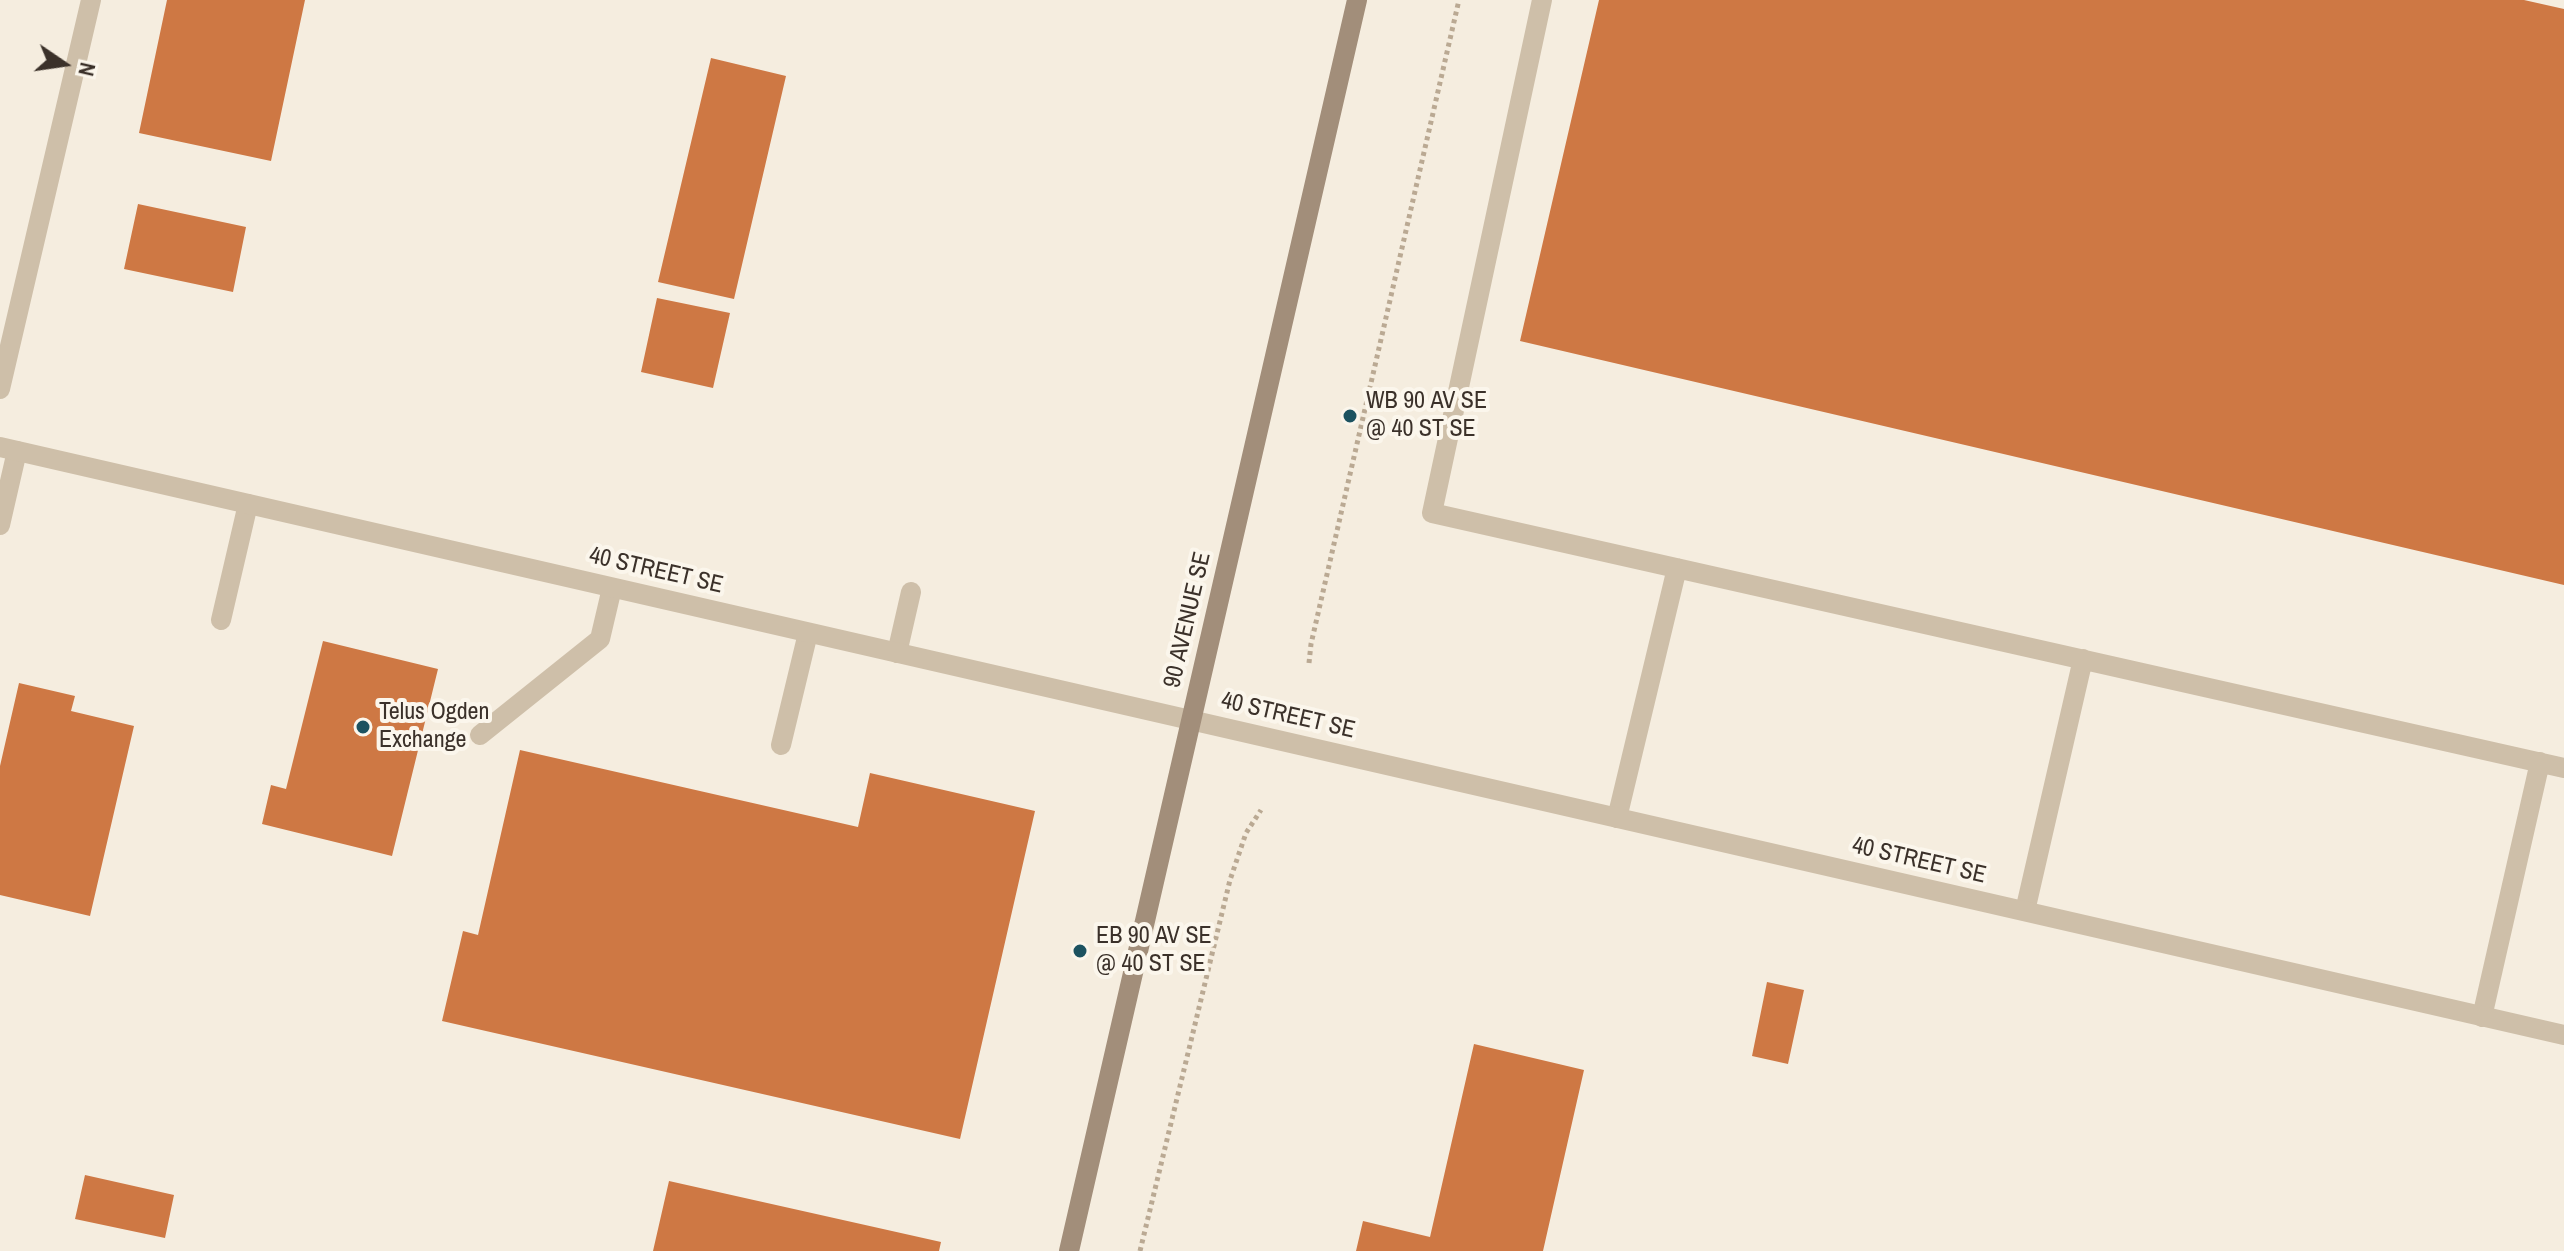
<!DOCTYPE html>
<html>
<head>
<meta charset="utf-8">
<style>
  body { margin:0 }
  #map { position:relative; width:2564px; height:1251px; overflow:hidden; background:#f5eddf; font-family:"Archivo Narrow",sans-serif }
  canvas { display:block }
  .north { position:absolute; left:24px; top:24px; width:80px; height:80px; -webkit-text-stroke:6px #fbf6ec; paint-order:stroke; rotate:103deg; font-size:22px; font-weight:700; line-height:32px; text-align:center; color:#3b312a }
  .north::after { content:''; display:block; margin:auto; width:28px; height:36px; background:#3b312a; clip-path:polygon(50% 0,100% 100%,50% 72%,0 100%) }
</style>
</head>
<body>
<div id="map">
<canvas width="2564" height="1251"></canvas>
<div class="north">N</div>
</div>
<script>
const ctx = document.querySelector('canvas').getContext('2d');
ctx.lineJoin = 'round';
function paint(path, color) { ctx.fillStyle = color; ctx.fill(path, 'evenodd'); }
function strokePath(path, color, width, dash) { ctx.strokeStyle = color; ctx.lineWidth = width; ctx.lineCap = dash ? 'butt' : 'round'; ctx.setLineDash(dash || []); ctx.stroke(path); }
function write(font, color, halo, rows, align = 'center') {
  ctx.font = font + ' "Archivo Narrow",sans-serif'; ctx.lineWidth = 8; ctx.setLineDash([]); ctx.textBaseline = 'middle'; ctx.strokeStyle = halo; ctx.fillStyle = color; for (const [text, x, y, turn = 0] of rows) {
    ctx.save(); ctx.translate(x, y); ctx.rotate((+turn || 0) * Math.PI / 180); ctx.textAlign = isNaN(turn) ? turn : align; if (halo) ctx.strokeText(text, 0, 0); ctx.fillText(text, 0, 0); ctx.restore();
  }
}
const building = new Path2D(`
  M 167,0 L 305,0 L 271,161 L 139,133 Z
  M 1599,0 L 2524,0 L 2564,9 L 2564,585 L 1520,341 Z
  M 711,58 L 786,76 L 734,299 L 658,282 Z
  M 138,204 L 246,227 L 233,292 L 124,269 Z
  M 657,298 L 730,313 L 713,388 L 641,372 Z
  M 323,641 L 438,669 L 392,856 L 262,824 L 271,785 L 286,789 Z
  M 19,683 L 75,696 L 71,711 L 134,726 L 90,916 L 0,895 L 0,766 Z
  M 520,750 L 858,827 L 870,773 L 1035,811 L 960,1139 L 442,1021 L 463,931 L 478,935 Z
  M 1767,982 L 1804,990 L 1788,1064 L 1752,1056 Z
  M 1474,1044 L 1584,1070 L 1543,1251 L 1356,1251 L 1363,1221 L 1430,1237 Z
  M 85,1175 L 174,1195 L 165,1238 L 75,1219 Z
  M 669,1181 L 941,1242 L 939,1251 L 653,1251 Z`);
const path = new Path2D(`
  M 1309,663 L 1311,644 L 1459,0
  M 1140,1251 L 1230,880 L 1246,833 L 1261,810`);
const lane = new Path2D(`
  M 1542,0 L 1432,513 L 2564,768
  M 0,525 L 17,451
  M 221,620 L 248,504
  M 897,653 L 911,592
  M 480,735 L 600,639 L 612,588
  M 781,745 L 808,633
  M 1617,818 L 1677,568
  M 2025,911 L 2083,659
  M 2482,1017 L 2540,762`);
const street = new Path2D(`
  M 0,389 L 91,0
  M 0,447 L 2564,1035`);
const secondary = new Path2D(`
  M 1069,1251 L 1357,0`);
const markers = [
  [1350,416,8,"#1c5260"],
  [363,727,8,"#1c5260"],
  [1080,951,8,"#1c5260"]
];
const poiNames = [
  ["WB 90 AV SE",1366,402],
  ["@ 40 ST SE",1366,430],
  ["Telus Ogden",379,713],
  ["Exchange",379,741],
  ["EB 90 AV SE",1096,937],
  ["@ 40 ST SE",1096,965]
];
const streetNames = [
  ["40 STREET SE",656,571,13],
  ["90 AVENUE SE",1188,620,-77],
  ["40 STREET SE",1288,716,13],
  ["40 STREET SE",1919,861,13]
];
paint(building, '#ce7844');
strokePath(path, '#baa993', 5, [4, 4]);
strokePath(lane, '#cebfa9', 20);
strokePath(street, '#cebfa9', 20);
strokePath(secondary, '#a28e7a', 20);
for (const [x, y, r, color] of markers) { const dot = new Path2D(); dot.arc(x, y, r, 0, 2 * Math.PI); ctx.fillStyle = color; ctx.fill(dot); strokePath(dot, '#fbf6ec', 3); }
write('24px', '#3b312a', '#fbf6ec', poiNames, 'left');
write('24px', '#3b312a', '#fbf6ec', streetNames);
</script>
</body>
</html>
